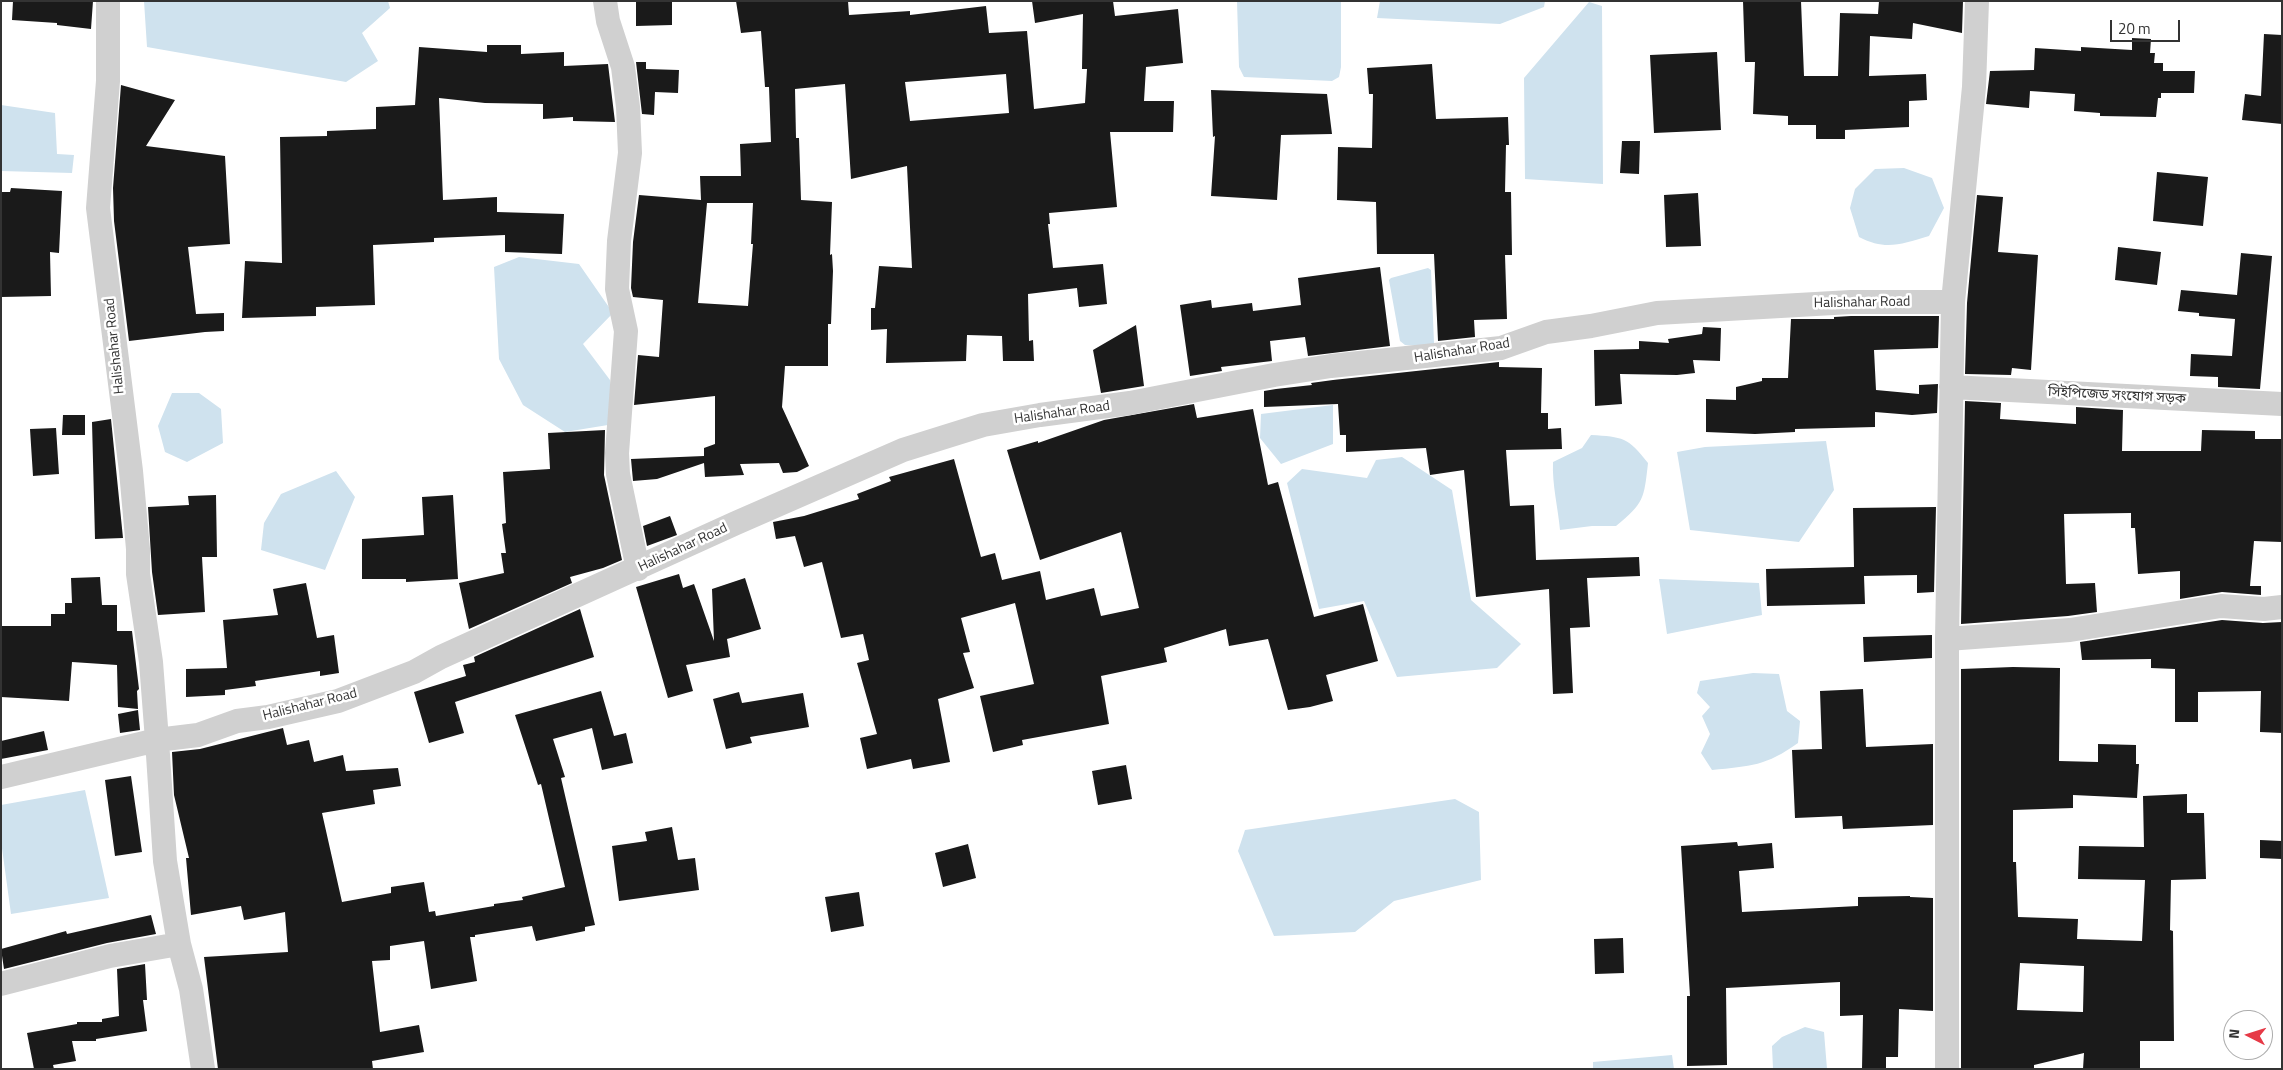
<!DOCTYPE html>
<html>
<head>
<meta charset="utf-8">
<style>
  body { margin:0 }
  #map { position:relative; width:2283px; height:1070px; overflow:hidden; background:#fff; font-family:"Titillium Web",sans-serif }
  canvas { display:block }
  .frame { position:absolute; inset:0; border:2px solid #333; pointer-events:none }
  .north { position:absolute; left:2223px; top:1010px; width:50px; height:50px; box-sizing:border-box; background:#fff; border:1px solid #adadad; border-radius:50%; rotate:275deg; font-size:14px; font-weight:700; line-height:20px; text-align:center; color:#333 }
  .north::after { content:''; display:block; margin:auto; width:18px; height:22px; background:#e63946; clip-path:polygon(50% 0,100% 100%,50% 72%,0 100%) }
  .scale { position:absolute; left:2110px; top:20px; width:70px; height:22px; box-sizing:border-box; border:2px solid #333; border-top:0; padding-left:6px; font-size:15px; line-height:18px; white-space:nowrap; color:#333; -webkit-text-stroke:4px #fff; paint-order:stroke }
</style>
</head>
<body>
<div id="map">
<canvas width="2283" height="1070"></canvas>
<div class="frame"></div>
<div class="north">N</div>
<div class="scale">20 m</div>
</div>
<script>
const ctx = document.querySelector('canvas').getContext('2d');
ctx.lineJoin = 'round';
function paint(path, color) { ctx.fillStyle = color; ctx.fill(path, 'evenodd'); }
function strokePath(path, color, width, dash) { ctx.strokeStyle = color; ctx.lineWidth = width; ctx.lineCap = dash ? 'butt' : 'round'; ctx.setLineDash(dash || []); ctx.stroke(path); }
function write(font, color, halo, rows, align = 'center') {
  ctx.font = font + ' "Titillium Web","Noto Sans Bengali",sans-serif'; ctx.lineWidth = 5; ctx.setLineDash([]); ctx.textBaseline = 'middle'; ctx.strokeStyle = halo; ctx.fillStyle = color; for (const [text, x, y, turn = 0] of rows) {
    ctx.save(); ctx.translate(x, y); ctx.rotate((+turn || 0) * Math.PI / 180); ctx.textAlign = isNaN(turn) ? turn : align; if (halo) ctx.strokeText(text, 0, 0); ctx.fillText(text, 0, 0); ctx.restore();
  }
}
const water = new Path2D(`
  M 144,1 L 388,1 L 390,8 L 362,33 L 378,61 L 346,82 L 147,47 Z
  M 1237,1 L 1341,1 L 1341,67 L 1339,77 L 1332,81 L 1244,77 L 1239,67 Z
  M 1380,1 L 1545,1 L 1544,7 L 1500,24 L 1377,18 Z
  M 1589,2 L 1602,6 L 1603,184 L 1525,179 L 1524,78 Z
  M 1,105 L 55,113 L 57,154 L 74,155 L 72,173 L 1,171 Z
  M 1904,168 L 1932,178 L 1944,208 L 1929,236 C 1901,244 1886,251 1859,237 L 1850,208 L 1855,189 L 1875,169 Z
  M 519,257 L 579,264 L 613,313 L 583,344 L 610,380 L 614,424 L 565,432 L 523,405 L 499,359 L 494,267 Z
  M 1428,268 L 1431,270 L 1434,343 L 1433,347 L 1405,345 L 1400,341 L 1389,280 L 1391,278 Z
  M 172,393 L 199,393 L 221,409 L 223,443 L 187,462 L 165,452 L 158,426 Z
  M 1333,405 L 1333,444 L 1281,464 L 1260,438 L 1261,414 Z
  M 1591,435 C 1623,437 1628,437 1648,463 C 1644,499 1644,503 1616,526 L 1592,526 L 1560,530 C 1558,507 1552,485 1553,462 L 1582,448 Z
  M 1826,441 L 1834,490 L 1799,542 L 1690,530 L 1677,452 L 1705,447 Z
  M 1402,457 L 1452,490 L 1471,600 L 1521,644 L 1497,668 L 1397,677 L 1364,601 L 1319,609 L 1287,483 L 1302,469 L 1367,478 L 1376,460 Z
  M 336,471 L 355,497 L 325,570 L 261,550 L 264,523 L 281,494 Z
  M 1659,579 L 1759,583 L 1762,615 L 1667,634 Z
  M 1753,673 L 1779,674 L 1787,711 L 1800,721 L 1798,743 C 1766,766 1751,766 1712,770 L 1701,753 L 1710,734 L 1702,716 L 1710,707 L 1697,693 L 1700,681 Z
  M 85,790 L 109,898 L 11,914 L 1,841 L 1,805 Z
  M 1455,799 L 1479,812 L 1481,880 L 1394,901 L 1355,932 L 1274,936 L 1238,851 L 1245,830 Z
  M 1805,1027 L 1824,1032 L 1827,1069 L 1773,1069 L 1772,1046 L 1782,1037 Z
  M 1672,1055 L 1674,1069 L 1593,1069 L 1593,1062 Z`);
const building = new Path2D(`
  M 13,1 L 93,1 L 91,29 L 57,25 L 57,23 L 12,20 Z
  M 636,1 L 672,1 L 672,25 L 636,26 Z
  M 736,1 L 848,1 L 849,15 L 910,11 L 910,15 L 986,6 L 989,33 L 1027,31 L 1034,109 L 1085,103 L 1087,69 L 1082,69 L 1083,14 L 1035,23 L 1032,1 L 1113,1 L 1115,16 L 1178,9 L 1183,63 L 1146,67 L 1144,101 L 1174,101 L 1173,132 L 1110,132 L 1117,207 L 1049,213 L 1050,224 L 1048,224 L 1053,268 L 1103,264 L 1107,304 L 1079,307 L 1077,288 L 1028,294 L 1029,341 L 1033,340 L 1034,361 L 1003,361 L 1002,336 L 967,335 L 966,361 L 886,363 L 887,329 L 871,330 L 871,308 L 875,308 L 879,266 L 912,268 L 907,166 L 851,179 L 845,84 L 795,89 L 796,138 L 799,138 L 801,200 L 832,202 L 830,255 L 832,254 L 833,271 L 831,324 L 828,324 L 828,366 L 785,366 L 782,407 L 809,466 L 797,472 L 783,473 L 779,463 L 740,464 L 744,475 L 705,477 L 704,463 L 657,479 L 633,481 L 631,459 L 704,456 L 704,448 L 715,444 L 715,396 L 634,405 L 638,355 L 659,357 L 663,300 L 633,297 L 631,288 L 633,242 L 639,195 L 701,200 L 700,176 L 741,176 L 740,144 L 771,142 L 769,87 L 765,87 L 761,31 L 741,33 ZM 1006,74 L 1009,113 L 910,121 L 905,82 ZM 707,203 L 753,203 L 751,244 L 753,244 L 748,306 L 698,303 Z
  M 1743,1 L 1801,1 L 1804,76 L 1838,76 L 1840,13 L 1878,14 L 1879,1 L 1963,1 L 1962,33 L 1913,23 L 1912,39 L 1870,36 L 1869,76 L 1926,74 L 1927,100 L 1909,101 L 1909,127 L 1845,130 L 1845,139 L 1816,139 L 1816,125 L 1788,125 L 1788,116 L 1753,114 L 1755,62 L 1745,62 Z
  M 2264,34 L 2282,35 L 2282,124 L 2242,120 L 2245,94 L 2261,96 Z
  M 2132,38 L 2151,39 L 2150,53 L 2155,53 L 2154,63 L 2163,63 L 2163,71 L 2195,71 L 2194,93 L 2161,93 L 2161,98 L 2158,98 L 2156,117 L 2100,116 L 2100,113 L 2074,111 L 2075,94 L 2030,91 L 2029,108 L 1986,104 L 1990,71 L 2034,70 L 2035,48 L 2081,51 L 2081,47 L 2132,50 Z
  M 487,45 L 521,45 L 521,54 L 564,52 L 564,66 L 608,64 L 615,122 L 573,121 L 573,117 L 543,119 L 543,104 L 485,103 L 439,98 L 443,200 L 497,197 L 497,212 L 564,214 L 562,254 L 505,252 L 505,235 L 434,238 L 434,242 L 373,245 L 375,305 L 316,307 L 316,316 L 242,318 L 245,261 L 282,263 L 280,137 L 327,136 L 327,131 L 376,129 L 376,107 L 415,105 L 419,47 L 487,52 Z
  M 1717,52 L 1721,130 L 1654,133 L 1650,55 Z
  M 636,62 L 646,62 L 646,69 L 679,70 L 678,93 L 655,92 L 654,115 L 642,114 Z
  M 1432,64 L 1436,119 L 1508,117 L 1509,145 L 1506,145 L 1505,192 L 1511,192 L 1512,255 L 1505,255 L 1507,319 L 1474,320 L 1475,337 L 1438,341 L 1434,254 L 1377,254 L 1376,202 L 1337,200 L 1338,147 L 1372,148 L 1373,94 L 1369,94 L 1367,68 Z
  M 121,85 L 175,100 L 146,146 L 225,156 L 230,244 L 188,247 L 196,314 L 224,313 L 224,331 L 205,332 L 129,341 L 114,221 L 113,188 Z
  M 1211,90 L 1327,94 L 1332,134 L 1281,135 L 1277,200 L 1211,196 L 1215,136 L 1213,137 Z
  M 1622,141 L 1640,141 L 1639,174 L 1620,173 Z
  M 2157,172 L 2208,177 L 2203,226 L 2153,221 Z
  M 11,188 L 62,191 L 59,253 L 50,252 L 51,296 L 1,297 L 1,192 L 10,192 Z
  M 1698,193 L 1701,246 L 1666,247 L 1664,195 Z
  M 1977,195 L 2003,197 L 1998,252 L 2038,255 L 2031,370 L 2012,368 L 2011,375 L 1965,374 L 1967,303 Z
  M 2118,247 L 2161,252 L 2157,285 L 2115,280 Z
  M 2241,253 L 2272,256 L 2260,389 L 2218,387 L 2218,377 L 2190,376 L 2191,354 L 2232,356 L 2235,319 L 2199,316 L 2199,313 L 2178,311 L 2181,290 L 2237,295 Z
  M 1380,267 L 1390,346 L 1308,356 L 1305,337 L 1270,341 L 1272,361 L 1221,367 L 1222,371 L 1190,376 L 1180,305 L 1211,300 L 1212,308 L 1252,303 L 1253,311 L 1301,305 L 1298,278 Z
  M 1851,316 L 1939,316 L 1938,348 L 1874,350 L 1876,390 L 1919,394 L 1919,385 L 1938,384 L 1937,413 L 1912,415 L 1875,412 L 1875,427 L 1795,429 L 1795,432 L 1755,434 L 1706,432 L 1706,399 L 1736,400 L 1736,387 L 1762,381 L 1762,378 L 1788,378 L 1791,319 L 1834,319 L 1834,317 Z
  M 1136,325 L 1144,386 L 1101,393 L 1093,350 Z
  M 1703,327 L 1721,328 L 1720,361 L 1693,360 L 1695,373 L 1677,375 L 1620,374 L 1622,404 L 1595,406 L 1594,350 L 1639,349 L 1639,341 L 1669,343 L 1668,339 L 1702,334 Z
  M 1499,362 L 1499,367 L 1542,368 L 1541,413 L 1548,413 L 1548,429 L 1561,428 L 1562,449 L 1506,450 L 1510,506 L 1534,505 L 1536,560 L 1639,557 L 1640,576 L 1587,578 L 1590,627 L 1570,628 L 1573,693 L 1553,694 L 1549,589 L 1476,597 L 1464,470 L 1430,475 L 1426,448 L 1346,452 L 1346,435 L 1340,435 L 1338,404 L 1264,407 L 1264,391 L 1276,389 L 1312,385 L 1311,383 L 1333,380 Z
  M 1965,401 L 2001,403 L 2000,419 L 2076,424 L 2076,407 L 2123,410 L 2122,451 L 2201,451 L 2202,430 L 2255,431 L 2255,439 L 2282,439 L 2282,542 L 2254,541 L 2250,586 L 2261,586 L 2261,595 L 2222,592 L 2180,599 L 2180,571 L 2138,574 L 2135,528 L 2131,528 L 2131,513 L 2064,514 L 2066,584 L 2095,583 L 2097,612 L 2068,616 L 1961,624 Z
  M 1194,404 L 1197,418 L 1253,409 L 1268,485 L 1278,482 L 1314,617 L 1363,604 L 1378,661 L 1326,675 L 1333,701 L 1310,707 L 1288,710 L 1268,639 L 1229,646 L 1226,629 L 1164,648 L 1167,662 L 1101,676 L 1109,724 L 1022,740 L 1023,745 L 993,752 L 980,696 L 1034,684 L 1015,603 L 961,618 L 970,652 L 963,653 L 974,688 L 938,699 L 950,762 L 913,769 L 911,759 L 867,769 L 860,738 L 877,734 L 857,663 L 869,660 L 863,634 L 841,638 L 822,562 L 804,567 L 795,536 L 776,539 L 773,522 L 804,516 L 859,499 L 857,494 L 891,481 L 889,477 L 954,459 L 981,557 L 995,553 L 1002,580 L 1040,571 L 1046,600 L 1094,588 L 1101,616 L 1139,608 L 1121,532 L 1040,560 L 1007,450 L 1038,441 L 1038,443 L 1104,420 Z
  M 63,415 L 85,415 L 85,435 L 62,435 Z
  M 111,419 L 123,538 L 95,539 L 92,422 Z
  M 56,428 L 59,474 L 33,476 L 30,429 Z
  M 605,430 L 604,475 L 622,560 L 603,568 L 570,577 L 572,583 L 469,629 L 459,583 L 504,573 L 501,553 L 506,553 L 502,524 L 506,523 L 503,472 L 550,469 L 548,433 Z
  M 216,495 L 217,557 L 202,557 L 205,612 L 158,615 L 152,572 L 148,507 L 189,505 L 188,496 Z
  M 453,495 L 458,579 L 406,582 L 406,579 L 362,579 L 362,539 L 424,535 L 422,497 Z
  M 1936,507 L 1934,592 L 1917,593 L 1917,575 L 1864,576 L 1865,604 L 1767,606 L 1766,569 L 1854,567 L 1853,508 Z
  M 670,516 L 677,535 L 647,546 L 643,526 Z
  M 679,574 L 683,588 L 694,584 L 714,641 L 712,589 L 745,578 L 761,629 L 727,639 L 730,657 L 686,665 L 693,691 L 668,698 L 636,587 Z
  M 100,577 L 102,605 L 117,605 L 117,631 L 132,631 L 139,689 L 137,691 L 138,709 L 118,707 L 117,665 L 72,662 L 69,701 L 1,697 L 1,626 L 51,626 L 51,614 L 65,614 L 65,603 L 72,603 L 71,578 Z
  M 306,583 L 317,638 L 334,635 L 339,673 L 320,676 L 320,671 L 255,681 L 256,686 L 225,690 L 225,695 L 186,697 L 186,669 L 227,668 L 223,620 L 278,615 L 273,589 Z
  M 580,609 L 594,657 L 455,702 L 464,733 L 429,743 L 414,692 L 466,676 L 463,665 L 475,662 L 474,657 Z
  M 2222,620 L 2263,623 L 2282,622 L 2282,733 L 2260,732 L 2261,691 L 2198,692 L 2198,722 L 2175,722 L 2175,669 L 2151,668 L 2151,659 L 2082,660 L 2080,642 Z
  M 1932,635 L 1932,658 L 1864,662 L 1863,637 Z
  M 2013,667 L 2060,668 L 2059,761 L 2098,762 L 2098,744 L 2136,745 L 2136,764 L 2139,764 L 2137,798 L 2073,795 L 2073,808 L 2013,810 L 2013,862 L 2016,862 L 2018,917 L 2078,919 L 2077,939 L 2142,941 L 2145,880 L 2078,879 L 2079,846 L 2144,847 L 2143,796 L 2187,794 L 2187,813 L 2204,813 L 2206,879 L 2171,880 L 2170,930 L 2173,931 L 2174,1041 L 2140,1041 L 2140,1069 L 2083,1069 L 2084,1053 L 2034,1065 L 2034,1069 L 1961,1069 L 1961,669 ZM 2020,963 L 2084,966 L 2083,1012 L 2017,1010 Z
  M 1863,689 L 1866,747 L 1933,744 L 1933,825 L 1843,829 L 1842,816 L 1795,818 L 1792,750 L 1822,749 L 1820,691 Z
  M 601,691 L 614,736 L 626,733 L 633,763 L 602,770 L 592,728 L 553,739 L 565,777 L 561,778 L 595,925 L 585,927 L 585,931 L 536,941 L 532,926 L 475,935 L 475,937 L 470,937 L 477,981 L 431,989 L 424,941 L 390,946 L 390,960 L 372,961 L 380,1032 L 419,1025 L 424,1052 L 372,1061 L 373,1069 L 218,1069 L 204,957 L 288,952 L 285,912 L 244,920 L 241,906 L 191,915 L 186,858 L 189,858 L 174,795 L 172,752 L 200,749 L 283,728 L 287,745 L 309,740 L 314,762 L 343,755 L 346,771 L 398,768 L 401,786 L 373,790 L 375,804 L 322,813 L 342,902 L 391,893 L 391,887 L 424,882 L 429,912 L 435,911 L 436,916 L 494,906 L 494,904 L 523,900 L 522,897 L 565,887 L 541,784 L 538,785 L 515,715 Z
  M 739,692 L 742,703 L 803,693 L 809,727 L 750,737 L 752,743 L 726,749 L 713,699 Z
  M 138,710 L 140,730 L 120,733 L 118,714 Z
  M 44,731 L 48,750 L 1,759 L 1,741 Z
  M 1126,765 L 1132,799 L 1098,805 L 1092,771 Z
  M 131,776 L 142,852 L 115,856 L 105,780 Z
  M 672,827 L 678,860 L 695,858 L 699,890 L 619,901 L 612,846 L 647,841 L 645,832 Z
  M 2260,840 L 2282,841 L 2282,859 L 2260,858 Z
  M 1737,842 L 1738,846 L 1772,843 L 1774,868 L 1739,871 L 1742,912 L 1858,906 L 1858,897 L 1910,896 L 1910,897 L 1933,898 L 1933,1011 L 1899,1009 L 1898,1057 L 1886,1057 L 1886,1069 L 1862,1069 L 1863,1015 L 1840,1016 L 1840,982 L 1726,988 L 1727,1065 L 1687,1066 L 1687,996 L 1690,996 L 1681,846 Z
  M 968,844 L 976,878 L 943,887 L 935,853 Z
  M 859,892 L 864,926 L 831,932 L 825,897 Z
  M 151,915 L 156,934 L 107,943 L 4,969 L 1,949 L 66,931 L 67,934 Z
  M 1623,938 L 1624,973 L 1595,974 L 1594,939 Z
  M 145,964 L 147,1000 L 143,1000 L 147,1031 L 96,1039 L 96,1041 L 72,1041 L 76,1061 L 53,1065 L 54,1069 L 34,1069 L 27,1033 L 77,1024 L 77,1022 L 102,1022 L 102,1019 L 119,1016 L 117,969 Z`);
const minor = new Path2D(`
  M 108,1 L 108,81 L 98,208 L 131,471 L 138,549 L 138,574 L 151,662 L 157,740 L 198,735 L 237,721 L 268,717 L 338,701 L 414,672 L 441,657 L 736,523 L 903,450 L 983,425 L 1040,415 L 1130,403 L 1274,375 L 1331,366 L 1501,348 L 1546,332 L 1591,326 L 1657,313 L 1851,302 L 1953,302
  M 605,1 L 608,21 L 623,67 L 628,107 L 630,153 L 619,241 L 617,289 L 626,331 L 617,453 L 618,474 L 638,569
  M 1951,387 L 2282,404
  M 1947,639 L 2070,630 L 2221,606 L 2264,609 L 2282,607
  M 1,777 L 157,740 L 165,861 L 179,944 L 191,989 L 203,1069
  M 1,984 L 110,956 L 179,944
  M 1947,1069 L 1947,639 L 1953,302 L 1974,87 L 1977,1`);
const streetNames = [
  ["Halishahar Road",1862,303,-1],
  ["Halishahar Road",115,346,-96],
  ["Halishahar Road",1462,351,-9],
  ["সিইপিজেড সংযোগ সড়ক",2117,396,3],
  ["Halishahar Road",1062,413,-8],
  ["Halishahar Road",683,548,-25],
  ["Halishahar Road",310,705,-14]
];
paint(water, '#cfe2ee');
paint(building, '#1a1a1a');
strokePath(minor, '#d0d0d0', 24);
write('14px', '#333', '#fff', streetNames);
</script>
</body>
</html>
